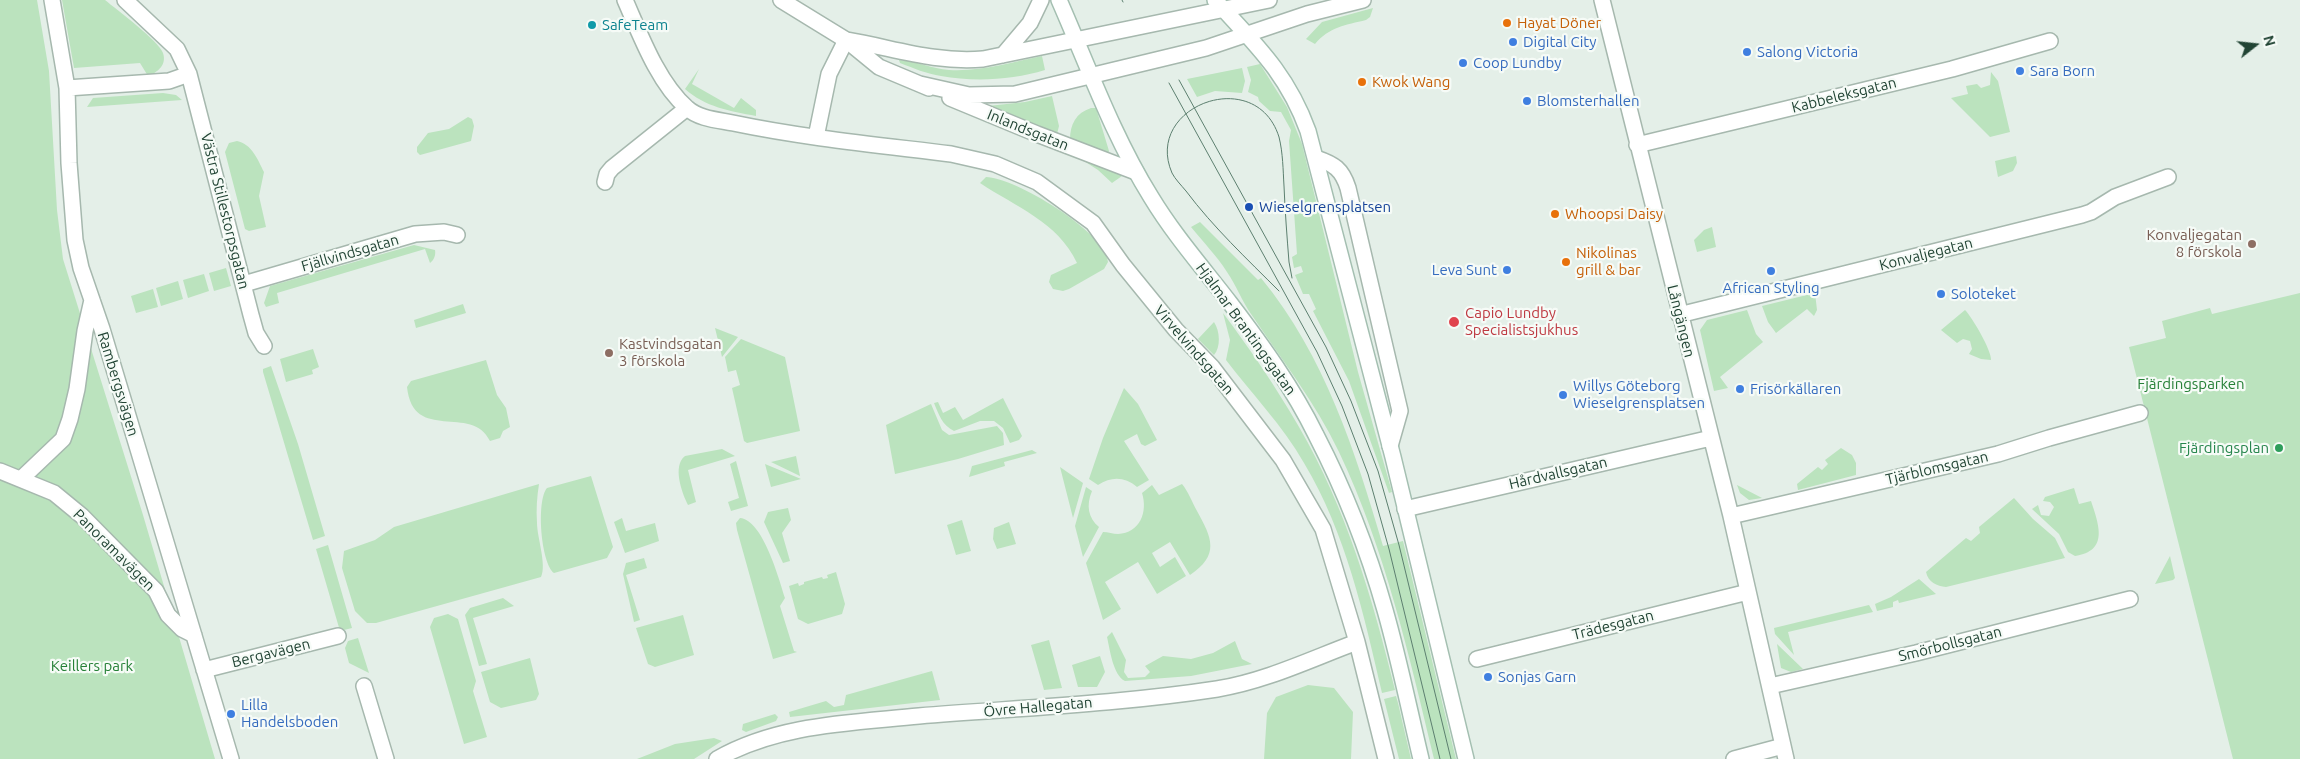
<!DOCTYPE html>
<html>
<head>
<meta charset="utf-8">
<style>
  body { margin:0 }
  #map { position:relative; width:2300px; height:759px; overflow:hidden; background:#e4efe8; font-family:Ubuntu,sans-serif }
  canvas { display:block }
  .north { position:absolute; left:2230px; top:20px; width:50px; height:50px; -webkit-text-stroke:4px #f6fbf7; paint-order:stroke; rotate:74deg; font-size:14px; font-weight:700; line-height:20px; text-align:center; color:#214434 }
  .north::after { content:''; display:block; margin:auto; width:18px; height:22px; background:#214434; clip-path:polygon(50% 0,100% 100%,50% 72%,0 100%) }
</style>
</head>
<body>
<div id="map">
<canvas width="2300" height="759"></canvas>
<div class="north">N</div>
</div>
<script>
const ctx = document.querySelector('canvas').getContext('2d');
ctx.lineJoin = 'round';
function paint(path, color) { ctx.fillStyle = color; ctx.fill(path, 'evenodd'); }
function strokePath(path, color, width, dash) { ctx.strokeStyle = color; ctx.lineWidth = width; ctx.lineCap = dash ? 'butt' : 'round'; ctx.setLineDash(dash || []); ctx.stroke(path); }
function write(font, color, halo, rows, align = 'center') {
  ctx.font = font + ' Ubuntu,sans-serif'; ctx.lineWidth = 4.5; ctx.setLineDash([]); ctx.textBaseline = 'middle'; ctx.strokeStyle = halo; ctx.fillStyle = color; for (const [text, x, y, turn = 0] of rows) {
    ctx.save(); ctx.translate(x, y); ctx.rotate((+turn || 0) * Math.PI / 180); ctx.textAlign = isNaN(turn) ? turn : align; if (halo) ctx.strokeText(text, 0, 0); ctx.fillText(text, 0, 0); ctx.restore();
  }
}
const green = new Path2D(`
  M 0,0 L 37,0 L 49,71 L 57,210 L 63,259 L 143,515 L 215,759 L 0,759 Z
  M 62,0 L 105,0 C 117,10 159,41 163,53 C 167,65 158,72 148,76 L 140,63 L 74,68 Z
  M 1373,8 L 1370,17 L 1366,20 C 1346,25 1329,27 1315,44 L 1306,39 L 1322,22 Z
  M 1042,56 L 1045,70 C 1013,80 974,82 941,76 C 927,74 913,68 900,63 L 899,60 C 915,60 932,69 949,70 C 980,72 1012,62 1042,56 Z
  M 1260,64 L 1287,107 L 1302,144 L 1358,372 L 1392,492 L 1389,493 L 1349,381 L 1313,311 L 1316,309 L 1309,294 L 1303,294 L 1295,275 L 1303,272 L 1301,266 L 1294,268 L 1292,257 L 1297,254 L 1289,141 L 1291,130 L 1281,112 L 1270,111 L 1259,101 L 1258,97 L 1248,92 L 1251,80 L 1247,67 Z
  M 1242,68 L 1245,81 L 1242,93 L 1215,91 L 1197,97 L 1187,79 Z
  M 699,69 L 692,84 L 734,108 L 741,98 L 756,110 L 756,116 C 730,111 705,107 685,89 Z
  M 1991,72 L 1998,81 L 2010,132 L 1990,137 L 1951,98 L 1968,94 L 1966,86 L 1977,84 L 1981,88 L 1990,85 Z
  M 163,93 L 176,95 L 182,100 L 87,107 L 93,98 Z
  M 1052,96 L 1059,126 L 1057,134 L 988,106 L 1025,102 Z
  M 1091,108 L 1096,108 L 1109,151 L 1108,154 L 1070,140 C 1070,124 1076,113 1091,108 Z
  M 468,117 L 472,119 L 474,126 L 471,141 L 420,155 L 417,152 L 417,147 L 428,133 L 449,129 Z
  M 237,141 C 252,144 258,160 264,172 L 259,196 L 266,227 L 249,231 L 245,229 L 225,152 L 229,143 Z
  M 1073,154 L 1120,173 L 1122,176 L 1112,183 L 1098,170 Z
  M 2016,156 L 2017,163 L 2013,171 L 1998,177 L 1995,161 Z
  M 986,177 C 1014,177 1106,232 1108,262 L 1104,269 L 1069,289 L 1063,291 L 1053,289 L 1049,282 L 1051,275 L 1077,263 C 1058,222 1016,207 980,183 Z
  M 1200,222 L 1258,280 L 1261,278 C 1325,356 1355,451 1383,546 L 1403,541 L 1456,759 L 1434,759 C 1409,655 1385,549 1339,452 C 1315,402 1282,360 1251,314 C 1242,301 1236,285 1227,272 C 1217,256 1203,242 1191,227 Z
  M 1712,227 L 1716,247 L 1697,252 L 1694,240 L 1704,230 Z
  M 414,245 L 435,250 C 436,255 434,260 430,263 L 425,249 L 277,293 L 279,303 L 266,307 L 264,303 L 270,286 Z
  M 226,268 L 231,286 L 214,291 L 209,273 Z
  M 204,274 L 209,291 L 188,298 L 183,280 Z
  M 178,281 L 183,299 L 161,306 L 156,288 Z
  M 153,289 L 158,307 L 136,313 L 131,296 Z
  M 1815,293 L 1817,310 L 1814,316 L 1807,309 L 1776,333 L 1768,322 L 1762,306 Z
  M 2300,293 L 2300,759 L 2233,759 L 2129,347 L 2166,338 L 2162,321 L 2210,308 L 2212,314 Z
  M 463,304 L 466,313 L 416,328 L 414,320 Z
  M 1747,310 L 1756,334 L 1763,342 L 1720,377 L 1728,388 L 1714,391 L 1700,330 L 1707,320 Z
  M 1965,310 C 1972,317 1992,351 1991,360 L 1981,359 L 1969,354 L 1972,349 L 1970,341 L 1963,339 L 1957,343 L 1941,330 Z
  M 1223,313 C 1250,349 1276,387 1299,427 C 1346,508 1373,599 1395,690 L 1382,693 C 1364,615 1346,533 1304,463 C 1283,426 1252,394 1226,360 L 1230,340 Z
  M 1214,322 C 1220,331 1221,347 1214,355 L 1198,339 Z
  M 715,328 L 738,337 L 722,357 Z
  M 741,339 L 785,357 L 800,431 L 747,443 L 744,441 L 732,388 L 740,385 L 736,370 L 728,372 L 725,357 Z
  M 313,349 L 319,367 L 312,370 L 313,374 L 286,382 L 280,359 Z
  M 486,360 L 497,395 L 506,408 L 510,427 L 503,431 L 500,438 L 490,441 C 472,403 413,444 407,387 L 411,381 Z
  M 271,366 L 298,444 L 325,536 L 313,540 L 263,372 L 263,369 Z
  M 1124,388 L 1138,404 L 1157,440 L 1145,446 L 1141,444 L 1137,434 L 1124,441 L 1149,480 L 1137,487 C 1125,477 1112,476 1098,485 L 1089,479 L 1103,438 Z
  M 1003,398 L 1022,436 L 1019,440 L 1010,443 L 1003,428 L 994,421 L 980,421 L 954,431 C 942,425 939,415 934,403 L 938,402 L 943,413 L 955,407 L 963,420 Z
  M 931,404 L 942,430 L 949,435 L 997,426 L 1003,433 L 1004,445 L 958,459 L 895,474 L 886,425 Z
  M 1841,448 L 1852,455 L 1856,463 L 1856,475 L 1798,490 L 1797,484 L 1818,467 L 1822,470 L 1828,464 L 1825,460 Z
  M 722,449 L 735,456 L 688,470 L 696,502 L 688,505 C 682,493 672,466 685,456 Z
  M 1032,450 L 1037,453 L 1004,462 L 1005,466 L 969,477 L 972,466 Z
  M 796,456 L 800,476 L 771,462 Z
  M 736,461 L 748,506 L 731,511 L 728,502 L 739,498 L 730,464 Z
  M 765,464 L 801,479 L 771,487 Z
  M 1060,467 L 1083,483 L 1073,518 Z
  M 591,476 L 613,547 L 607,558 L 554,573 C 541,563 536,501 547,488 Z
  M 539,484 C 537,497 536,509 537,523 C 537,537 547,565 541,577 L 376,623 L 367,623 L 355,611 L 342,568 L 344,551 L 375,540 L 394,527 Z
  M 1182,484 C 1188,491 1192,502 1197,511 C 1212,538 1220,555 1190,575 L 1170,542 L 1152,553 L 1160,567 L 1175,557 L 1186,576 L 1157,594 L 1138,562 L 1105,582 L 1121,609 L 1103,620 L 1086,563 L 1103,532 C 1108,532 1113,534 1118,534 C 1140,533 1148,512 1142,493 L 1152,485 L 1159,495 Z
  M 1737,485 L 1762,498 L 1749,500 L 1740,493 Z
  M 1086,487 L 1092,491 C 1086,505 1088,518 1099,527 L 1083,557 L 1075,526 Z
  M 2074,488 L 2079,504 L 2091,501 C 2099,525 2109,551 2075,556 L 2068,552 L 2059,534 L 2032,509 L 2038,505 L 2041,515 L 2049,516 L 2054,507 L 2050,502 L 2043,501 L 2045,497 Z
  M 2014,498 L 2033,519 L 2055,538 L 2065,558 L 1946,587 C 1937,586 1928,582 1926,572 L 1966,538 L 1971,541 L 1980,533 L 1979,527 Z
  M 788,508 L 791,520 L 782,533 L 790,561 L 783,563 L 764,522 L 768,512 Z
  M 622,518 L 626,531 L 655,523 L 659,541 L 625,553 L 614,522 Z
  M 740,518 C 763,520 779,579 785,598 L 780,606 L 794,651 L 797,652 L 773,659 L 737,530 L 736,523 Z
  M 962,520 L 971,551 L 956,555 L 947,525 Z
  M 1009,522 L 1016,544 L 997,549 L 993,539 L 994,528 Z
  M 328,545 L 352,628 L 340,631 L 316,549 Z
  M 2170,556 L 2175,578 L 2173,580 L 2155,584 Z
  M 644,558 L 647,568 L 626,575 L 640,620 L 634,622 L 623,574 L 626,563 Z
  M 836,572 L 845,604 L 842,614 L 808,624 L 798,619 L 789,586 L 798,583 L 799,586 L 804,584 L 804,582 L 822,577 L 823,579 L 828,578 L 827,575 Z
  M 1919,579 L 1936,594 L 1899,603 L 1898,600 L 1893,602 L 1893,607 L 1877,611 L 1875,604 L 1891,597 Z
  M 503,598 L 514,606 L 473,618 L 487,664 L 479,666 L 465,615 L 470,608 Z
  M 1869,605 L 1873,612 L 1788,632 L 1794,655 L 1775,634 L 1774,628 Z
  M 448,614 L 458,619 L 476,681 L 473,691 L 487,737 L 464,744 L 430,627 L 434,618 Z
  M 683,615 L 694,655 L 655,667 L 648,664 L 636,628 Z
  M 1112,632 L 1126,660 L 1124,672 L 1128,678 L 1145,677 L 1150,672 L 1145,666 L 1163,656 L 1191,659 L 1213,653 L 1235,641 L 1242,659 L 1252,664 L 1191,676 L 1125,681 C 1113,675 1110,650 1107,637 Z
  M 358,638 L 369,673 L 349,663 L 345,648 L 348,641 Z
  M 1049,640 L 1062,688 L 1044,690 L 1031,645 Z
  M 1777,644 L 1803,669 L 1791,672 L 1781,668 Z
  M 1100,656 L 1105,672 L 1097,687 L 1078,687 L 1072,665 Z
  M 530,658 L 539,694 L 536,700 L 501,708 L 490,702 L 481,672 Z
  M 932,671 L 940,700 L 790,717 L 789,712 L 826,701 L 834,707 L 844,705 L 846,695 Z
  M 1308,685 L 1334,688 L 1353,712 L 1351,759 L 1264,759 L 1267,713 L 1276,697 Z
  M 1396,696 L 1398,703 L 1411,759 L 1399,759 L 1384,699 Z
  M 775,714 L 778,717 L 776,721 L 746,732 L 742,730 L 743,724 Z
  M 714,738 L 722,741 L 694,759 L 637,759 L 675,744 Z`);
const minor = new Path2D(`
  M 52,0 L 67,88 L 69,163 L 75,240 L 81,268 L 102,329 L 231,759
  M 125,0 L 177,49 L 189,74 L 251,315 L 256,333 L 264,346
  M 625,0 C 640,34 658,83 687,108 C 699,119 718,120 733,123 C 805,138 878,145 951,154 L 995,164 L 1037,182 L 1093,223 L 1123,265 L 1176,330 L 1212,367 L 1283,460 L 1323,529 L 1357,642 L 1386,759
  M 1602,0 L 1731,516 L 1786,759
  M 67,88 L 169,81 L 189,74
  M 816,137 L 829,74 L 846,40
  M 1637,145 L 1952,69 L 2050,41
  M 1316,158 C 1334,164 1342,169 1348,188 L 1400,411 L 1390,446
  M 605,182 L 607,174 L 612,168 L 687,108
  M 244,284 L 415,234 L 444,232 L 457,235
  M 1679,315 L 2082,215 L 2091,212 L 2115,197 L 2168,177
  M 0,471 L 54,493 L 82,516 L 156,591 L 168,615 L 182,629 L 194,635
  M 22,478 L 63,439 L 70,419 L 77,389 L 85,331 L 92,300
  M 1405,509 L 1711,438
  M 1731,516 L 1998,454 L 2049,438 L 2140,413
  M 1477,659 L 1748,592
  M 204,670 L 338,636
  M 364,686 L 386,759
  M 1770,686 L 1916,653 L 2130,599
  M 717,759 C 778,724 851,723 919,716 C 1018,708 1119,704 1217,689 C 1266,681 1311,659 1357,642
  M 1734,759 L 1783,746`);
const tertiary = new Path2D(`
  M 781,0 L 846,40 L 879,67 L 929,88
  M 846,40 C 894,48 934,63 983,59 L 1269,0
  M 1003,55 L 1030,23 L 1041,0
  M 920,84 L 969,95 L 1015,94 L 1206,48 L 1307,14 L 1363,0
  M 950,98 L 1037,134 L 1136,172`);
const secondary = new Path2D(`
  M 1059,0 C 1088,66 1113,136 1151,197 C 1174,235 1203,268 1230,303 C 1262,345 1293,388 1316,435 C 1345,491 1368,550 1385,610 C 1399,659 1409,709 1421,759
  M 1215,0 C 1255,44 1287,73 1308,131 L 1393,457 L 1466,759`);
const tram = new Path2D(`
  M 1122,0 L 1123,2
  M 1179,80 L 1326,347 L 1351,401 L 1378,471 L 1399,545 L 1451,759
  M 1169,83 L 1317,352 L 1342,406 L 1368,474 L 1389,549 L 1440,759
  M 1279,291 C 1247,259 1213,227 1186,191 C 1181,185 1175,179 1172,173 C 1143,106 1256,64 1279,137 C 1283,153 1283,170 1284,186 C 1285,211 1287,237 1289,262 L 1292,278`);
const markers = [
  [1507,23,5,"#e8710a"],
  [592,25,5,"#0f9aa8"],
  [1513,42,5,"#3f7fe0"],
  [1747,52,5,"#3f7fe0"],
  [1463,63,5,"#3f7fe0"],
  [2020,71,5,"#3f7fe0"],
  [1362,82,5,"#e8710a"],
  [1527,101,5,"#3f7fe0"],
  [1249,207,5,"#1a4fb4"],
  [1555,214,5,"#e8710a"],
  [2252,244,5,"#8d6e63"],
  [1566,262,5,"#e8710a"],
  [1507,270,5,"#3f7fe0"],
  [1771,271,5,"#3f7fe0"],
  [1941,294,5,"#3f7fe0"],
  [1454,322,6,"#e0444e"],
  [609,353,5,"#8d6e63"],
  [1740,389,5,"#3f7fe0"],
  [1563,395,5,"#3f7fe0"],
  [2279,448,5,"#2e9e5b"],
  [1488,677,5,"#3f7fe0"],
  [231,714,5,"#3f7fe0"]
];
const foodNames = [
  ["Hayat Döner",1517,23],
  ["Kwok Wang",1372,82],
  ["Whoopsi Daisy",1565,214],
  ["Nikolinas",1576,253],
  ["grill & bar",1576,270]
];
const cultureNames = [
  ["SafeTeam",602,25]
];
const shopNames = [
  ["Digital City",1523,42],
  ["Salong Victoria",1757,52],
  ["Coop Lundby",1473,63],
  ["Sara Born",2030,71],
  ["Blomsterhallen",1537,101],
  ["Leva Sunt",1497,270,"right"],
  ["African Styling",1771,288,"center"],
  ["Soloteket",1951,294],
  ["Willys Göteborg",1573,386],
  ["Wieselgrensplatsen",1573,403],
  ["Frisörkällaren",1750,389],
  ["Sonjas Garn",1498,677],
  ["Lilla",241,705],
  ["Handelsboden",241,722]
];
const streetNames = [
  ["Kabbeleksgatan",1844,95,-14],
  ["Inlandsgatan",1028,130,22],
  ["Västra Stillestorpsgatan",225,211,76],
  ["Fjällvindsgatan",350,253,-16],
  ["Konvaljegatan",1926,254,-14],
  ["Långängen",1681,321,76],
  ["Hjalmar Brantingsgatan",1246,329,54],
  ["Virvelvindsgatan",1194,350,49],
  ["Rambergsvägen",118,384,73],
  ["Tjärblomsgatan",1937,468,-13],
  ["Hårdvallsgatan",1558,473,-13],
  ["Panoramavägen",114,550,45],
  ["Trädesgatan",1613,625,-14],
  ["Smörbollsgatan",1950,644,-14],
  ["Bergavägen",271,653,-14],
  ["Övre Hallegatan",1038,707,-5]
];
const transitNames = [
  ["Wieselgrensplatsen",1259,207]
];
const educationNames = [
  ["Konvaljegatan",2242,235],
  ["8 förskola",2242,252],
  ["Kastvindsgatan",619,344,"left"],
  ["3 förskola",619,361,"left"]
];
const healthNames = [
  ["Capio Lundby",1465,313],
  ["Specialistsjukhus",1465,330]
];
const parkNames = [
  ["Fjärdingsparken",2191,384],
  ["Keillers park",92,666]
];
const leisureNames = [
  ["Fjärdingsplan",2269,448]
];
paint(green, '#bbe3be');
strokePath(minor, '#a6b8ae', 18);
strokePath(tertiary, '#a6b8ae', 18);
strokePath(secondary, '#a4bfb1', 18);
strokePath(minor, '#fff', 15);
strokePath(tertiary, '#fff', 15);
strokePath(secondary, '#fff', 15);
strokePath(tram, '#5c7f6f', 1);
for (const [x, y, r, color] of markers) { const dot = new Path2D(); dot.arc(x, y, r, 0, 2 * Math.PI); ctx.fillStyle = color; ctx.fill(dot); strokePath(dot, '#f6fbf7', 2); }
write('15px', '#c56008', '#f6fbf7', foodNames, 'left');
write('15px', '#0d838f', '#f6fbf7', cultureNames, 'left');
write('15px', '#366cbe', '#f6fbf7', shopNames, 'left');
write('15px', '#214434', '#f6fbf7', streetNames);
write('15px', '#164399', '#f6fbf7', transitNames, 'left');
write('15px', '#785e54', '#f6fbf7', educationNames, 'right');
write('15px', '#be3a42', '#f6fbf7', healthNames, 'left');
write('15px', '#268037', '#f6fbf7', parkNames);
write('15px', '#27864d', '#f6fbf7', leisureNames, 'right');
</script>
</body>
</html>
